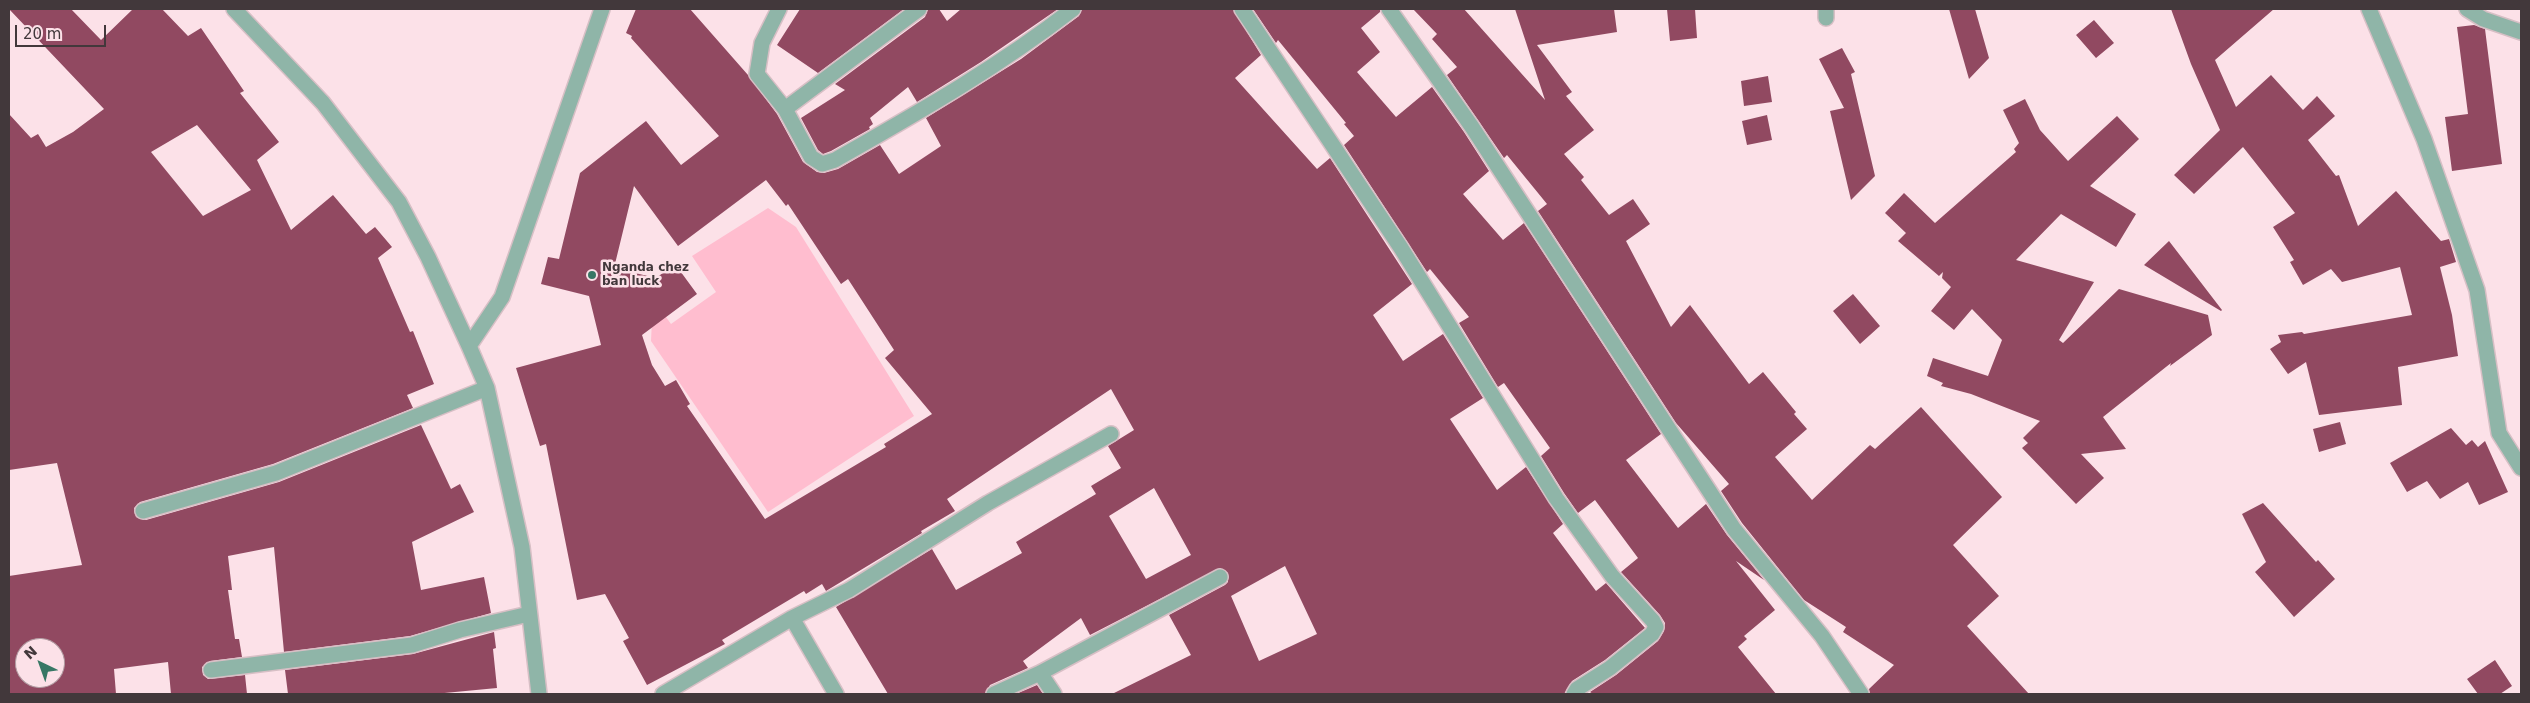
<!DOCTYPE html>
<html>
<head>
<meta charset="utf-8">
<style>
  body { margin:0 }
  #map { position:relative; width:2530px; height:703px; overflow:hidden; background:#fce1e8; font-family:"DejaVu Sans",sans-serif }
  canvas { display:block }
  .frame { position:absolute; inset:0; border:10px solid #42383b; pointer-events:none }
  .north { position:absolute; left:15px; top:638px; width:50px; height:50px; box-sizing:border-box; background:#fce1e8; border:1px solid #b29da3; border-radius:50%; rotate:318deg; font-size:14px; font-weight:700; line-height:20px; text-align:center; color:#42383b }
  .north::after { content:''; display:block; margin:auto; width:18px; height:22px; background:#387765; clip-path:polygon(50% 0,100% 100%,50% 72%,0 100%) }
  .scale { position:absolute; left:15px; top:25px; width:91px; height:22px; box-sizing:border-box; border:2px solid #42383b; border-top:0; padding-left:6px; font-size:15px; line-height:18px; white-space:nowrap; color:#42383b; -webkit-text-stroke:4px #fce1e8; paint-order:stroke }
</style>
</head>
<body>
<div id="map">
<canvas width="2530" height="703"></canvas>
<div class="frame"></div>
<div class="north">N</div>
<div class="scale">20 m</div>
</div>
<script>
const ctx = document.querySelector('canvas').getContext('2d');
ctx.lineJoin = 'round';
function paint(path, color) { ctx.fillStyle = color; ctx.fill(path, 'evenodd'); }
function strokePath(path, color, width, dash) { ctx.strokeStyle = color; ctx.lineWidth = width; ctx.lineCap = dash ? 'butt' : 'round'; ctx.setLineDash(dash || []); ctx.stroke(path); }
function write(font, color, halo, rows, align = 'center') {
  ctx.font = font + ' "DejaVu Sans",sans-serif'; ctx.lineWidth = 5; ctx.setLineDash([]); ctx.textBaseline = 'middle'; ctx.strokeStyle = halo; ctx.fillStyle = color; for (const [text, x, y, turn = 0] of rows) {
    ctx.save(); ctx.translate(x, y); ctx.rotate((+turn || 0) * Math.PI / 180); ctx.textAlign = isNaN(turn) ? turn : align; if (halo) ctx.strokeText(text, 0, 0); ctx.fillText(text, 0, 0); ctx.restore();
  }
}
const green = new Path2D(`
  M 768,208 L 796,227 L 914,416 L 768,512 L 651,341 L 653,299 L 671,324 L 716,292 L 692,256 Z`);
const building = new Path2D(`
  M 9,9 L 71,9 L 101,40 L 133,9 L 162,9 L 188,36 L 201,28 L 244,91 L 240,93 L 279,142 L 257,160 L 291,230 L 333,195 L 366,234 L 375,227 L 392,247 L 378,258 L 410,332 L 413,331 L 434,384 L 407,395 L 413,408 L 273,464 L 140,502 L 134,508 L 136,517 L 146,520 L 279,482 L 421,425 L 451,489 L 460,484 L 474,512 L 412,542 L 421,590 L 484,577 L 491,613 L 410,636 L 284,652 L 274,547 L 228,556 L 232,590 L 228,590 L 235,639 L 239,639 L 242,657 L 210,661 L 202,667 L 203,675 L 208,679 L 245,675 L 247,694 L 171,694 L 168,662 L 114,669 L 116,694 L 9,694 L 9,576 L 82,565 L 57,463 L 9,470 L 9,114 L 31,138 L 38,134 L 46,147 L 73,132 L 104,109 ZM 197,125 L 251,190 L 203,216 L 151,152 ZM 25,648 L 55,648 L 55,678 L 25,678 Z
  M 636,9 L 690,9 L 748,75 L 777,114 L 803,162 L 817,172 L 824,173 L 838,169 L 880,145 L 899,174 L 941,146 L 926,118 L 1021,59 L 1079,16 L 1082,9 L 1233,9 L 1261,55 L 1235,78 L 1317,169 L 1330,158 L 1412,284 L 1373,315 L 1403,361 L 1443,334 L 1483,398 L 1450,419 L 1497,490 L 1526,467 L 1563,524 L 1553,533 L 1596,591 L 1606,583 L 1645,628 L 1605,660 L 1572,681 L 1564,694 L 1112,694 L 1191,655 L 1169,615 L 1225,585 L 1228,582 L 1228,573 L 1220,568 L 1090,635 L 1081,618 L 1023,661 L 1028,668 L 990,685 L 985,694 L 888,694 L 836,607 L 932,549 L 956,590 L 1022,553 L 1016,542 L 1096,494 L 1091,486 L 1121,468 L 1108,446 L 1134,430 L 1111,389 L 947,499 L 955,511 L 921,531 L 922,533 L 826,591 L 822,584 L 806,594 L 804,591 L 722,640 L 725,644 L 647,685 L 623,641 L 629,638 L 605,594 L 577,600 L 546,444 L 540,446 L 516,368 L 601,345 L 589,296 L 541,284 L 548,257 L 559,259 L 580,173 L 646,121 L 681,165 L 719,136 L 631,38 L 632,36 L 626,33 ZM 766,180 L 786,206 L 788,204 L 841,284 L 848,279 L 894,350 L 885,358 L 932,414 L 884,444 L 886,447 L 765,519 L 687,406 L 690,404 L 676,380 L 665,386 L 652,365 L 642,335 L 697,294 L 675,264 L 656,278 L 614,268 L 634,186 L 678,246 ZM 1154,488 L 1191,555 L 1146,579 L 1109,516 ZM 1285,566 L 1317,634 L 1259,661 L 1231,596 Z
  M 800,9 L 904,9 L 818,73 L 777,45 Z
  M 928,9 L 939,9 L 947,21 L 961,9 L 1058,9 L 981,62 L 917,102 L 908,87 L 870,118 L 873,124 L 869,127 L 870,129 L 831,151 L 823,154 L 818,150 L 801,118 L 845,90 L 835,84 L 925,17 Z
  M 1253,9 L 1380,9 L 1380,12 L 1361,28 L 1380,52 L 1357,72 L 1396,117 L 1432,87 L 1464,132 L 1489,171 L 1463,194 L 1503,240 L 1524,223 L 1661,434 L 1626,460 L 1678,528 L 1706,504 L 1727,535 L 1764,580 L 1736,561 L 1775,610 L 1744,636 L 1747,639 L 1738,647 L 1776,694 L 1593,694 L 1590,692 L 1616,675 L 1658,641 L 1664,631 L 1665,623 L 1660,615 L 1621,572 L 1638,558 L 1595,500 L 1578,513 L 1564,493 L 1541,456 L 1550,448 L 1504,383 L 1498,387 L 1459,323 L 1469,317 L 1430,269 L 1427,272 L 1344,145 L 1354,136 L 1344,124 L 1346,123 L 1278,40 L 1276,43 Z
  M 1413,9 L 1464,9 L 1545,100 L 1515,9 L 1614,9 L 1617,32 L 1537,45 L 1572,92 L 1566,96 L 1594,130 L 1564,154 L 1584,177 L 1581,180 L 1609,215 L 1633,199 L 1650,224 L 1626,241 L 1671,327 L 1690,305 L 1749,384 L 1763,372 L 1796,412 L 1794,414 L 1807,429 L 1775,457 L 1812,500 L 1870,445 L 1875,449 L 1921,407 L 2002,497 L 1953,545 L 1999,596 L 1967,626 L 2029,694 L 1870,694 L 1869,689 L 1894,665 L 1843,632 L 1846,627 L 1804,600 L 1742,523 L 1721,491 L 1729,484 L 1676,423 L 1538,211 L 1547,204 L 1507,155 L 1504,158 L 1447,75 L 1457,67 L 1432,39 L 1437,34 Z
  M 1667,9 L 1695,9 L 1697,38 L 1670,41 Z
  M 1949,9 L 1975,9 L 1989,58 L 1969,79 Z
  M 2171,9 L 2274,9 L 2215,60 L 2236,107 L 2271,75 L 2303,110 L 2317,96 L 2335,116 L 2308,140 L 2336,176 L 2339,175 L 2358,226 L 2396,191 L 2441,241 L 2449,239 L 2456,262 L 2440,267 L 2452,315 L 2458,356 L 2398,367 L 2402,405 L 2319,415 L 2306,362 L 2288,374 L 2270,349 L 2281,342 L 2278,335 L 2302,332 L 2304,334 L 2412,315 L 2400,267 L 2342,282 L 2331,269 L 2303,285 L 2290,262 L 2294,260 L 2273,227 L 2295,213 L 2243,147 L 2194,194 L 2174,175 L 2220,130 L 2191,64 Z
  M 2094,20 L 2114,43 L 2096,58 L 2076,35 Z
  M 2474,25 L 2485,29 L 2502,164 L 2452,171 L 2445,117 L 2468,114 L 2457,27 Z
  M 1842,48 L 1855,72 L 1851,74 L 1875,176 L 1851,200 L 1830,111 L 1844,108 L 1819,59 Z
  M 1768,76 L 1772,102 L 1744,106 L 1741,81 Z
  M 2025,99 L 2040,130 L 2068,161 L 2117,116 L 2139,139 L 2090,186 L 2136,214 L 2116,247 L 2061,214 L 2016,260 L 2094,282 L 2059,340 L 2063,343 L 2119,289 L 2208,315 L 2212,335 L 2170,366 L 2171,363 L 2103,417 L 2126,449 L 2081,454 L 2104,478 L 2076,504 L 2022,448 L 2028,443 L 2023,438 L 2040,421 L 1971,394 L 1941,386 L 1943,383 L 1927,376 L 1933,358 L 1988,376 L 2002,340 L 1972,309 L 1954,330 L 1931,311 L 1951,287 L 1942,278 L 1943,272 L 1939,276 L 1898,241 L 1906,233 L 1885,213 L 1904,193 L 1935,223 L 2016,152 L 2014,149 L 2019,143 L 2003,110 Z
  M 1767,115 L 1772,140 L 1747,145 L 1742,121 Z
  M 2169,241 L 2222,310 L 2221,311 L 2144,265 Z
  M 1853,294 L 1880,326 L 1860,344 L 1833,311 Z
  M 2340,422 L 2346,444 L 2319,452 L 2313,429 Z
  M 2451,428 L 2466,445 L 2472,440 L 2478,447 L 2485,441 L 2508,492 L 2479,505 L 2468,482 L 2440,499 L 2427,481 L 2407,492 L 2390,463 Z
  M 2263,503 L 2316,562 L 2318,560 L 2335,579 L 2294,617 L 2255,572 L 2266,562 L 2242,514 Z
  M 494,632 L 496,648 L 493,649 L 497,688 L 434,694 L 288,694 L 285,670 L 413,654 Z
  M 2495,660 L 2512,686 L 2500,694 L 2478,694 L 2467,679 Z
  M 1037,685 L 1043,694 L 1016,694 Z`);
const minor = new Path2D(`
  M 234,9 L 323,103 L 399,202 L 428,257 L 469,346 L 487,388 L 522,547 L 539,694
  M 779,9 L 762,43 L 757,74 L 785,109 L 811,157 L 822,164 L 835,160 C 919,112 997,68 1073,9
  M 1242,9 L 1401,248 L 1556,498 L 1612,576 L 1653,621 L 1656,627 L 1652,634 L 1610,668 L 1577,689 L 1574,694
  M 1389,9 L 1472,127 L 1734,529 L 1822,636 L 1861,694
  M 1826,9 L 1826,18
  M 2369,9 L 2424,139 L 2477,290 L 2499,433 L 2521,468
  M 2467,9 L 2483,19 L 2521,32
  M 785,109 L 919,9
  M 469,346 L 502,297 L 602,9
  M 143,511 L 276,473 L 487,388
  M 792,618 L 836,694
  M 211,670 L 412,645 L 460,630 L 529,614
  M 1040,673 L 1054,694
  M 663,694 L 792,618 L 849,590 L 988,503 L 1111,434
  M 994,694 L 1040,673 L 1220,577`);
const markers = [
  [592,275,5,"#387765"]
];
const poiNames = [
  ["Nganda chez",602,268],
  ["ban luck",602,282]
];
paint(green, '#ffbdcf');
paint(building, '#914961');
strokePath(minor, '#d7bfc5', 18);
strokePath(minor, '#8fb5a8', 15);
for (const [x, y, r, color] of markers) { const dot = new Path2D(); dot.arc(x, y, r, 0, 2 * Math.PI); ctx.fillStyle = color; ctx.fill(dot); strokePath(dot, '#fce1e8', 2); }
write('bold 12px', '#42383b', '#fce1e8', poiNames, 'left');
</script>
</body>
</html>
